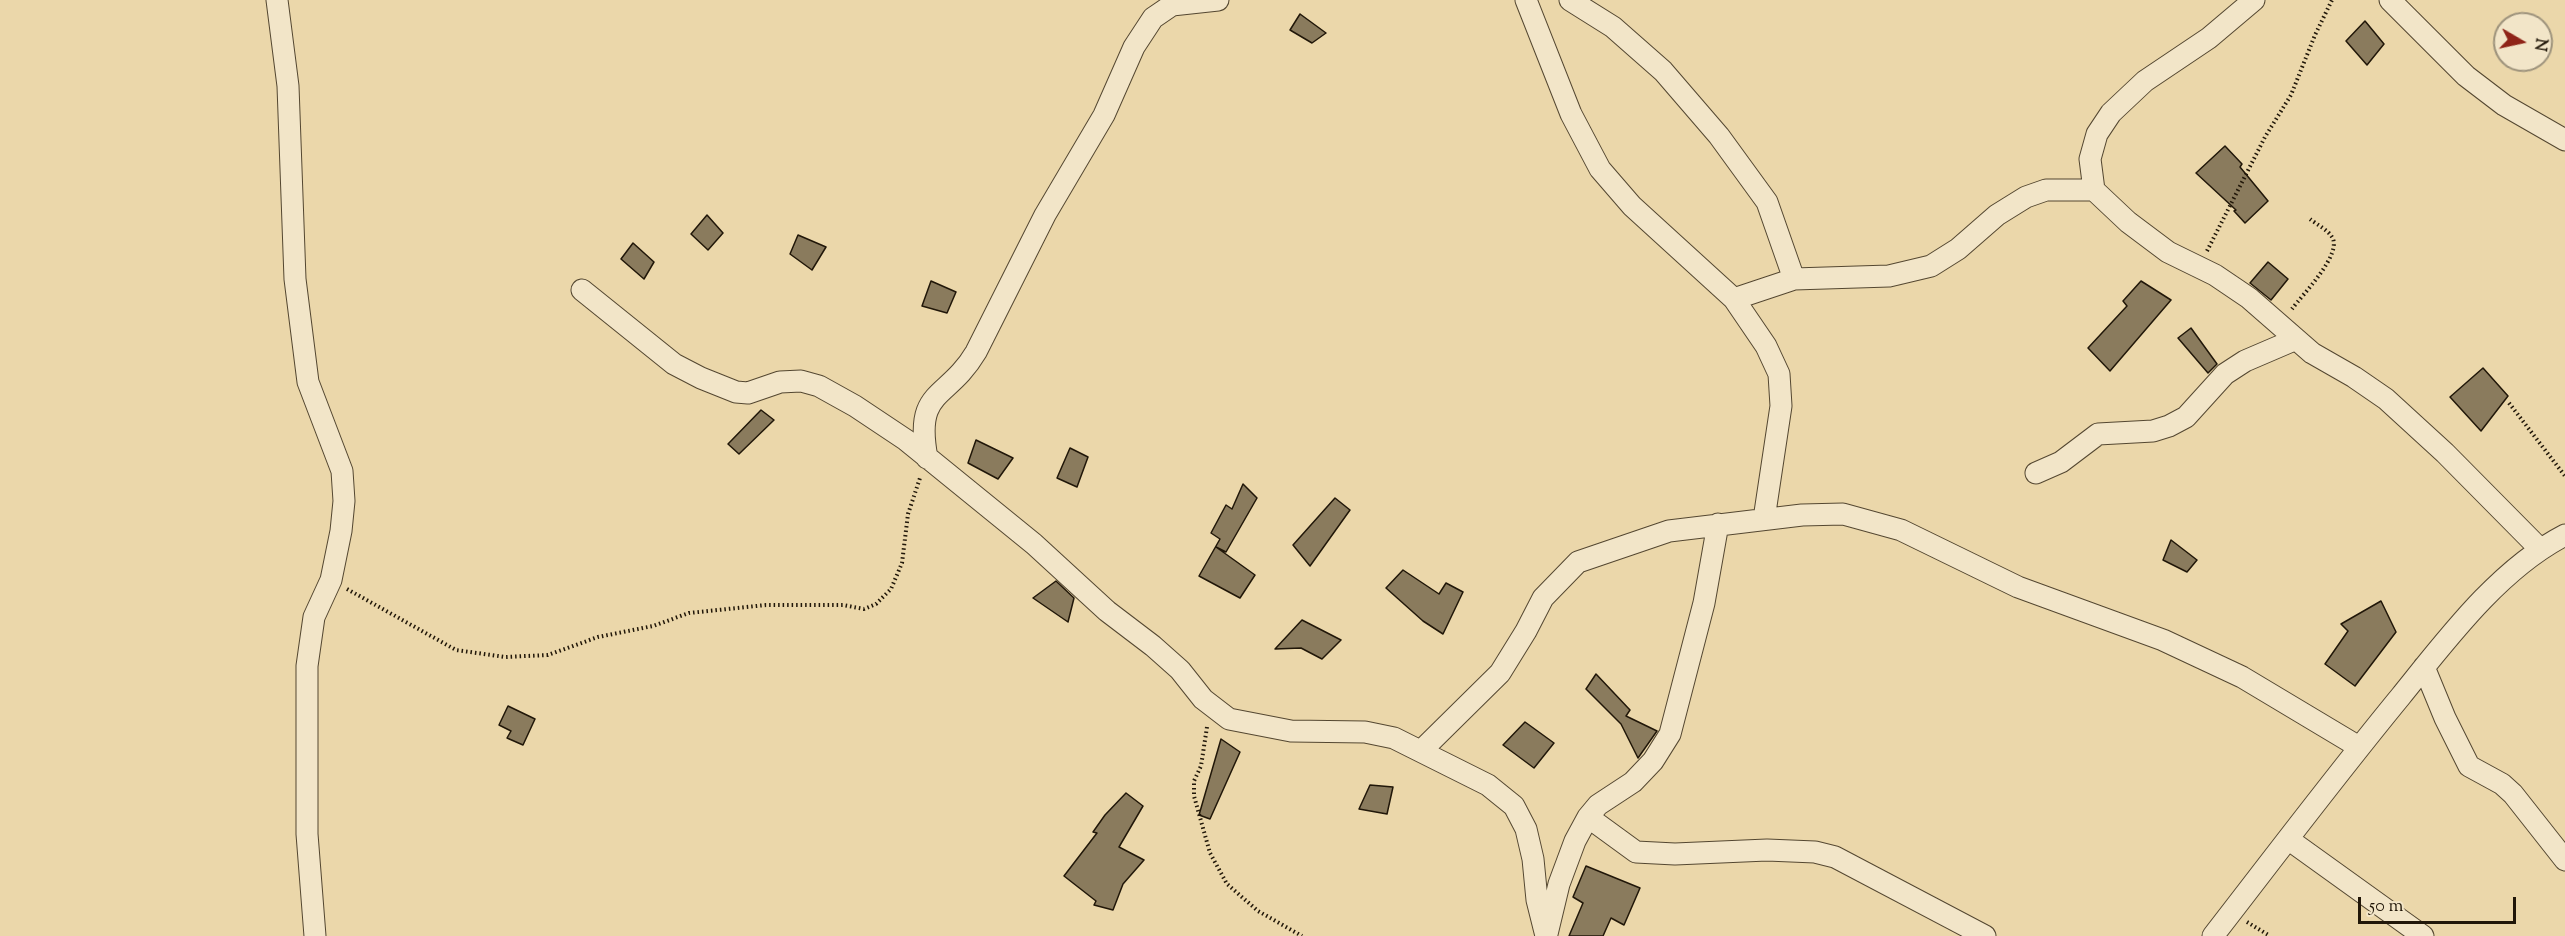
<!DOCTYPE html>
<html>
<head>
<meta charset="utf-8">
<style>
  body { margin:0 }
  #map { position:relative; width:2565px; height:936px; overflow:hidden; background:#ebd7aa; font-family:"Sorts Mill Goudy",serif }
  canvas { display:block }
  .north { position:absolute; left:2493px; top:12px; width:60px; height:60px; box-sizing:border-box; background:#f2e5c8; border:2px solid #9e937c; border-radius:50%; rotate:99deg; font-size:16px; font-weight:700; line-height:24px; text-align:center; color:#211709 }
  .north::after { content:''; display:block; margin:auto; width:21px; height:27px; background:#8f2418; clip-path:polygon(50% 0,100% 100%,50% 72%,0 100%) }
  .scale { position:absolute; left:2358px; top:897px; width:158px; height:27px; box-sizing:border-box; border:3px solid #211709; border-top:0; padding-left:8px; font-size:18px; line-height:21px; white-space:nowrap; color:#211709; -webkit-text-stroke:4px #f2e5c8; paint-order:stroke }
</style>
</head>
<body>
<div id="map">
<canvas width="2565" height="936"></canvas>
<div class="north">N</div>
<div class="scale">50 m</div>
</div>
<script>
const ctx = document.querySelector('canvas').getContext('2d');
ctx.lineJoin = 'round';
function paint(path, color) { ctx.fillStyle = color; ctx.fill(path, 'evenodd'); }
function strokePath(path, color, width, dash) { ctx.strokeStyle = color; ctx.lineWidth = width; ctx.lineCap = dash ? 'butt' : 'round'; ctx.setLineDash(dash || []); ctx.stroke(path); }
const building = new Path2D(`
  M 1300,14 L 1326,33 L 1312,43 L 1290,30 Z
  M 2365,21 L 2384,44 L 2367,65 L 2346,41 Z
  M 2225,146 L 2242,164 L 2240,167 L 2268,201 L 2245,223 L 2234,211 L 2236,210 L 2196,173 Z
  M 707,215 L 723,233 L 708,250 L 691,234 Z
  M 798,235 L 826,247 L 812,270 L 790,254 Z
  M 633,243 L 654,262 L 644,279 L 621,259 Z
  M 2268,262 L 2288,279 L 2271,300 L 2250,283 Z
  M 931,281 L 956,292 L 947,313 L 922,306 Z
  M 2141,281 L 2171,300 L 2110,371 L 2088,348 L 2127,306 L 2123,301 Z
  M 2191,328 L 2217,364 L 2208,373 L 2178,338 Z
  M 2483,368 L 2508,396 L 2481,431 L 2450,397 Z
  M 761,410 L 774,420 L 739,454 L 728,444 Z
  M 976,440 L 1013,458 L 998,479 L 968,463 Z
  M 1070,448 L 1088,457 L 1077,487 L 1057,478 Z
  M 1243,484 L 1257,498 L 1226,552 L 1216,547 L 1255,575 L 1240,598 L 1199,576 L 1220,539 L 1211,533 L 1226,505 L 1232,509 Z
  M 1335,498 L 1350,510 L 1310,566 L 1293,545 Z
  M 2171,540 L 2197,560 L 2187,572 L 2163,560 Z
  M 1403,570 L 1439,594 L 1446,583 L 1463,592 L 1443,634 L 1423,621 L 1386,588 Z
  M 1056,581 L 1074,598 L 1068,622 L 1033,598 Z
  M 2381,601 L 2396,632 L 2355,686 L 2325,664 L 2348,631 L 2341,624 Z
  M 1302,620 L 1341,640 L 1322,659 L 1301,648 L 1275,649 Z
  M 1596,674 L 1630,710 L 1626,716 L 1657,731 L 1638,758 L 1621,724 L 1586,689 Z
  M 508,706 L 535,719 L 523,745 L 507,738 L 511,731 L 499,725 Z
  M 1525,722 L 1554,743 L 1534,768 L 1503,745 Z
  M 1221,739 L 1240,752 L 1210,819 L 1199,815 Z
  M 1370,785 L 1393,787 L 1387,814 L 1359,809 Z
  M 1126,793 L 1143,806 L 1119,847 L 1144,860 L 1123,884 L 1113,910 L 1094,905 L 1096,901 L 1064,876 L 1097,833 L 1093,832 L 1105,815 Z
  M 1586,866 L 1640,888 L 1624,925 L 1611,918 L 1603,936 L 1569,936 L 1583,903 L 1573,897 Z`);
const path = new Path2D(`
  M 2207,251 L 2265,137 L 2291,95 L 2315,35 L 2332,0
  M 2292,309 C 2302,295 2343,254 2332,237 C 2328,230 2316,224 2310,219
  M 2509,403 L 2565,476
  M 347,589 L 456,650 L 505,657 L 548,655 L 598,637 L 653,626 L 689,613 L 766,605 L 843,605 L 864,609 L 876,604 L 891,589 L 902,563 L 908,514 L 920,478
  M 1207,727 L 1201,766 L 1194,781 L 1194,796 L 1210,853 L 1227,884 L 1258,911 L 1302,936
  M 2247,922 L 2270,936`);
const minor = new Path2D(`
  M 277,0 L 288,86 L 295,279 L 308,382 L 342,471 L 344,501 L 341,531 L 331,580 L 314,617 L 307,666 L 307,834 L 315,936
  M 1526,0 L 1571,114 L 1600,169 L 1632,206 L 1734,299 L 1766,346 L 1779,374 L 1781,406 L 1764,519
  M 1570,0 L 1613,27 L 1663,71 L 1719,136 L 1767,202 L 1794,279
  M 2254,0 L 2209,38 L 2145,81 L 2111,113 L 2097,134 L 2090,159 L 2094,190 L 2128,222 L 2168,252 L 2215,275 L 2249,298 L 2312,353 L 2354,377 L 2386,399 L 2445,453 L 2539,548
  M 2390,0 L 2466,76 L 2504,105 L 2565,140
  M 582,290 L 674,364 L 701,378 L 736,392 L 748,393 L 780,382 L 801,381 L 819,386 L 855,406 L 906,440 L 1034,544 L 1107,611 L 1153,646 L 1180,670 L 1203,699 L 1229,719 L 1291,731 L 1365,732 L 1394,738 L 1488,785 L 1514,806 L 1526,829 L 1533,859 L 1537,900 L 1546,936
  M 1734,299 L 1794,279 L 1889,276 L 1931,266 L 1958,249 L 1997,215 L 2026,197 L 2046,190 L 2094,190
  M 927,458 C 914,388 947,401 976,352 L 1045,215 L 1104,115 L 1134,47 L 1153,18 L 1172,5 L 1218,0
  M 2036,473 L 2061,462 L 2098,434 L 2153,431 L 2169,426 L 2186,417 L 2225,374 L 2245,361 L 2294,340
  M 2424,667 L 2445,718 L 2469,766 L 2502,784 L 2513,794 L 2565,860
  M 1422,750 L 1500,673 L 1526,631 L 1543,598 L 1578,562 L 1669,531 L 1802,515 L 1843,514 L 1901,530 L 2018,587 L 2163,640 L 2242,677 L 2359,747
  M 1588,817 L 1636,852 L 1675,854 L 1767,850 L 1815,852 L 1835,857 L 1985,936
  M 2288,839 L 2423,936
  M 1547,934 L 1559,884 L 1575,841 L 1588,817 L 1598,805 L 1633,782 L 1653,761 L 1670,734 L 1704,603 L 1718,524
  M 2213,936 C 2275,856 2336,775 2401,696 C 2447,639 2499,569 2565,535`);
paint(building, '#8a7b5d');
strokePath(building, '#211709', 1.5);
strokePath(minor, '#544731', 23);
strokePath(path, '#211709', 4, [1.5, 3]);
strokePath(minor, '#f2e5c8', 21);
</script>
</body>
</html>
